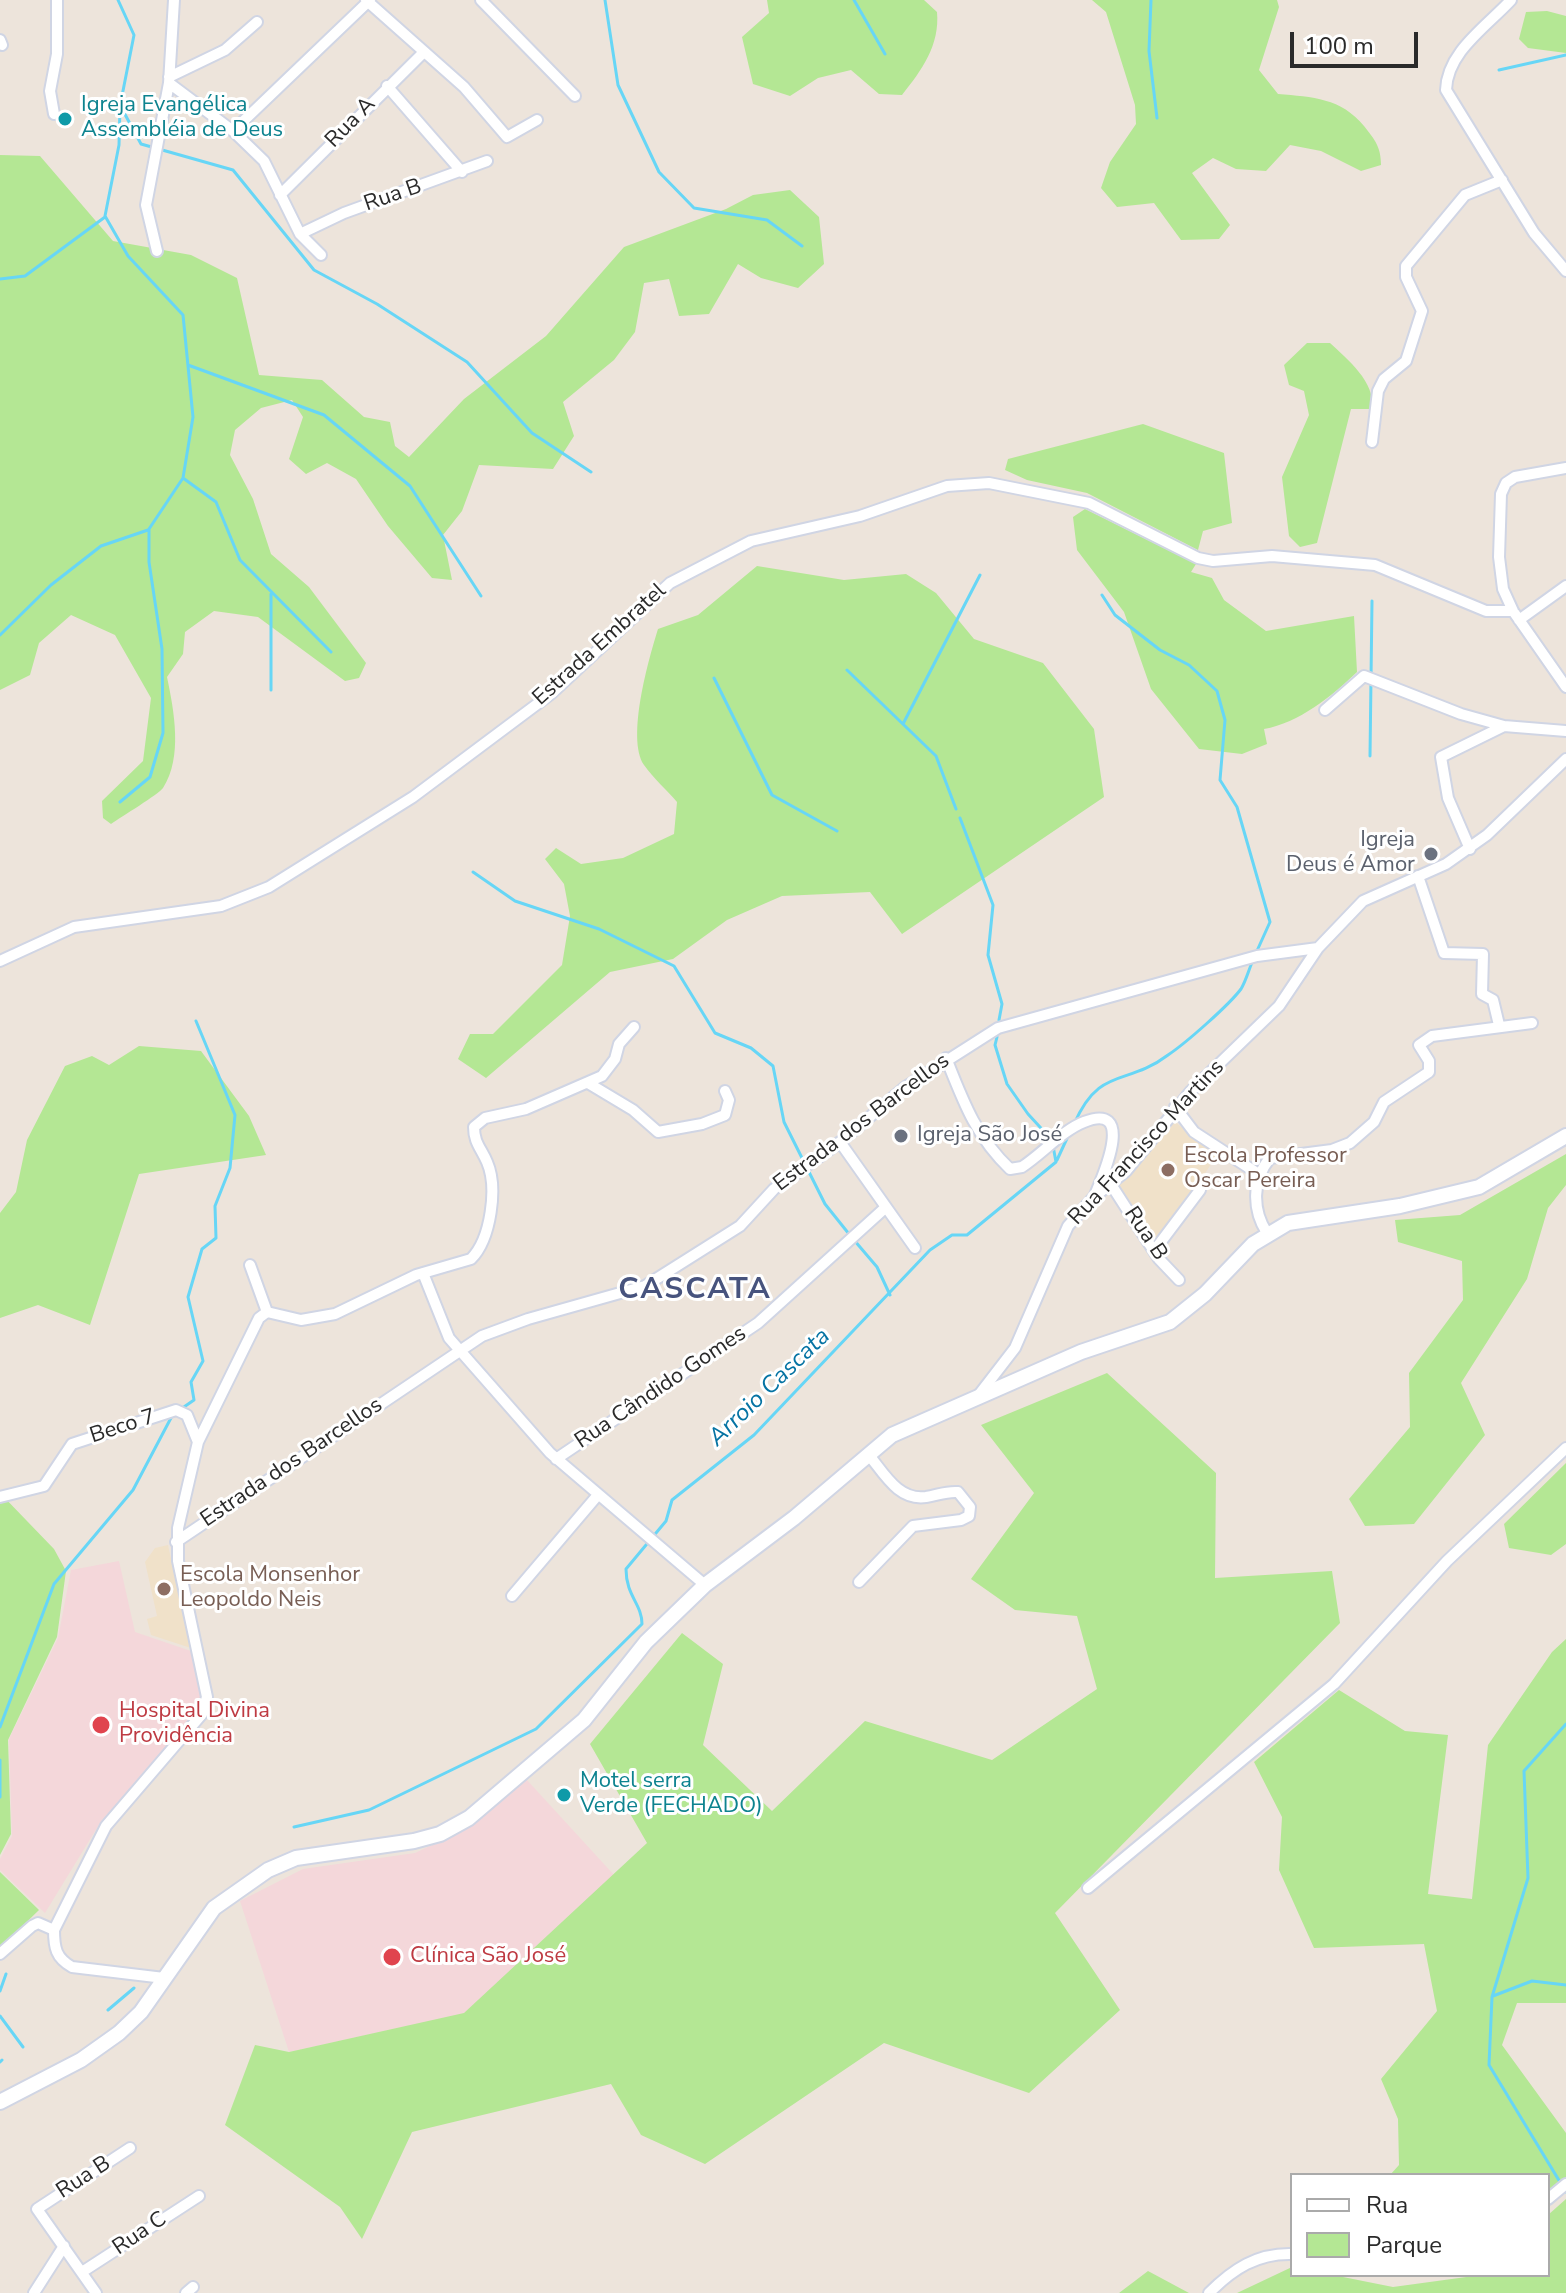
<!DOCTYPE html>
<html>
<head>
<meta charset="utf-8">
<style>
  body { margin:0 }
  #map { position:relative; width:1566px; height:2293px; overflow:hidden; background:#ede4db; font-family:"Nunito Sans",sans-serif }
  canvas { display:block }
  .legend { position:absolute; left:1290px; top:2173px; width:260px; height:104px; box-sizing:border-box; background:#fff; border:2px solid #aaa; margin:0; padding:10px 14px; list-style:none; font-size:24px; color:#2a2a2a }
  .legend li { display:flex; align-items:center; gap:16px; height:40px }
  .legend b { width:40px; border:2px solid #aaa }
  .scale { position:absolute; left:1290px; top:32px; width:128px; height:36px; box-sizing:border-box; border:4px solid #2a2a2a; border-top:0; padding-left:10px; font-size:24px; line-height:28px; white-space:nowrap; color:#2a2a2a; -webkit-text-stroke:6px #fff; paint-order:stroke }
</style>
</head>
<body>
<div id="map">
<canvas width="1566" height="2293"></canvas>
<ul class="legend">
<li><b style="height:10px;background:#fff"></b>Rua</li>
<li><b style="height:22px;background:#b4e794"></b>Parque</li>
</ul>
<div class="scale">100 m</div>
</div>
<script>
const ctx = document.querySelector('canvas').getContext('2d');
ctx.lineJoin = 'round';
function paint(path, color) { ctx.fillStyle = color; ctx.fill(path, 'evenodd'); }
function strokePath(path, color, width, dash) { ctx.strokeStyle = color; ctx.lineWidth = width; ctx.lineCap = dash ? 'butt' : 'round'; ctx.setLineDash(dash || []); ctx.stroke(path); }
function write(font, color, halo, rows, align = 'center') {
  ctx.font = font + ' "Nunito Sans",sans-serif'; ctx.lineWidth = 6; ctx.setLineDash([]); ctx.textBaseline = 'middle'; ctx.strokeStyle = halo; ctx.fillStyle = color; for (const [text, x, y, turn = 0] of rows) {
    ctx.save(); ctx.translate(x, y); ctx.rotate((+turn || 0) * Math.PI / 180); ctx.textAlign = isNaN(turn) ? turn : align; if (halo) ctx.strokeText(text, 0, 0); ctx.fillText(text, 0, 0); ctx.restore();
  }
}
const education = new Path2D(`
  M 1170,1118 L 1217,1155 L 1159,1244 L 1141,1227 L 1115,1186 Z
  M 168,1545 L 186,1628 L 191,1648 L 151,1635 L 147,1619 L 157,1616 L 145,1562 L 155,1548 Z`);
const medical = new Path2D(`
  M 119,1561 L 135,1632 L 191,1651 L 203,1695 L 198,1711 L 100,1823 L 45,1913 L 0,1870 L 0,1859 L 12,1836 L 9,1739 L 58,1638 L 71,1570 Z
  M 527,1780 L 615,1876 L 464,2014 L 289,2052 L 240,1901 L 303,1869 L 415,1853 L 464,1830 Z`);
const green = new Path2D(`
  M 767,0 L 924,0 L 937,12 C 940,45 922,70 902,95 L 879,94 L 851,70 L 818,78 L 790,96 L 753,84 L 742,37 L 769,13 Z
  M 1092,0 L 1277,0 L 1279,7 L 1259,70 L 1278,94 C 1313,97 1341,98 1364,126 C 1375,140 1381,147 1381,165 L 1361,171 L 1321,151 L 1290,145 L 1266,171 L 1236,169 L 1213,158 L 1192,173 L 1230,225 L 1219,239 L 1181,240 L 1154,203 L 1117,207 L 1101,188 L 1110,162 L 1136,124 L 1135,105 L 1106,12 Z
  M 1547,11 L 1566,16 L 1566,53 L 1528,48 L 1519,39 L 1526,12 Z
  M 0,155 L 40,156 L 113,241 L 191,255 L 237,278 L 259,375 L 322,380 L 364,417 L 390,422 L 395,446 L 409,457 L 464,399 L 546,336 L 624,247 L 726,209 L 753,195 L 790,190 L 819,217 L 824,264 L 798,288 L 761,278 L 738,264 L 709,314 L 679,316 L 669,279 L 644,283 L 635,332 L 614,360 L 563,402 L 574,436 L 553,469 L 479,465 L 462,511 L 443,535 L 452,580 L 432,578 L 388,526 L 356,479 L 327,463 L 306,474 L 289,459 L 303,417 L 292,400 L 261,408 L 235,430 L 230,455 L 253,499 L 271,554 L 309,587 L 366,663 L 359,678 L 345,681 L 258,617 L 214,611 L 185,632 L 183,654 L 167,677 C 174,711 183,757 163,788 C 159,794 121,817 111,824 L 103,818 L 102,801 L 143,761 L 151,698 L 115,635 L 71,615 L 39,643 L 30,675 L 0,690 Z
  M 1307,343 L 1330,343 C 1347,359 1376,382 1372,409 L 1351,409 L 1317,543 L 1300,547 L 1289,536 L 1282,477 L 1309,415 L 1304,391 L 1289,385 L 1284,365 Z
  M 1143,424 L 1224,453 L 1232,523 L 1203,531 L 1198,550 L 1087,493 L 1027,480 L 1005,470 L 1008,459 Z
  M 1085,509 L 1196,564 L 1191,572 L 1212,578 L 1224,600 L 1266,631 L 1354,616 L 1357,672 C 1332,696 1299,723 1264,729 L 1267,744 L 1242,754 L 1199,749 L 1151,689 L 1124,612 L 1077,550 L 1073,517 Z
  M 757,566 L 844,580 L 906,574 L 936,593 L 974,639 L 1043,663 L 1094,729 L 1104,797 L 902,934 L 870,892 L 782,896 L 727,920 L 673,959 L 610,972 L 486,1078 L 458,1059 L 470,1034 L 493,1034 L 562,965 L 570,916 L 564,884 L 545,859 L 556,848 L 581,864 L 623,858 L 674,834 L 677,802 C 667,790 653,778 644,765 C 626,738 649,658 658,629 L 698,615 Z
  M 139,1046 L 201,1051 L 249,1116 L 266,1155 L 139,1174 L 90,1325 L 38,1305 L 0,1318 L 0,1213 L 16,1192 L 27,1140 L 65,1066 L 92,1056 L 109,1065 Z
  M 1566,1154 L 1566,1185 L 1548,1208 L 1527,1279 L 1461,1383 L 1485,1435 L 1414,1524 L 1365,1526 L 1349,1499 L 1410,1427 L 1409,1373 L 1463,1300 L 1462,1261 L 1398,1242 L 1395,1220 L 1460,1215 Z
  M 1107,1373 L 1216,1473 L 1215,1578 L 1332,1571 L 1340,1623 L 1055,1913 L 1120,2010 L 1029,2093 L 884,2043 L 705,2164 L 641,2135 L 611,2084 L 412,2132 L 362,2239 L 340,2207 L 225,2125 L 255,2045 L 289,2052 L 464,2013 L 647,1843 L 590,1744 L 682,1633 L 723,1664 L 703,1745 L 772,1811 L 865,1721 L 992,1760 L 1097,1689 L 1077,1616 L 1015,1610 L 971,1579 L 1034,1493 L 981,1425 Z
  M 1566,1463 L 1566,1544 L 1551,1555 L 1509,1548 L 1504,1524 Z
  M 0,1493 L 54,1549 L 66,1571 L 57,1637 L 8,1740 L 11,1834 L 0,1855 Z
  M 1566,1639 L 1566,2003 L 1517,2003 L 1502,2045 L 1566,2133 L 1566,2179 L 1548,2193 L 1548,2175 L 1390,2175 L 1399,2165 L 1398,2119 L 1381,2079 L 1437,2011 L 1424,1944 L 1314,1948 L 1279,1870 L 1282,1817 L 1254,1762 L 1339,1690 L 1405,1731 L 1448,1735 L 1428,1894 L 1472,1899 L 1488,1745 L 1552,1652 Z
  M 0,1872 L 39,1910 L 0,1948 Z
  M 1566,2199 L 1566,2293 L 1237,2293 L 1292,2267 L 1292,2275 L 1333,2275 L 1393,2287 L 1481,2275 L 1548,2275 L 1548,2215 Z
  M 1148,2271 L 1189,2293 L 1119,2293 Z`);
const stream = new Path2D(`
  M 118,0 L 134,35 L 120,106 L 119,145 L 105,216 L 128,256 L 183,315 L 193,417 L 183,478 L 149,529 L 149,562 L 162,649 L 163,733 L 150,777 L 120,802
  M 605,0 L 618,85 L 659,172 L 694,208 L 767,220 L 802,246
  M 854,0 L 885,54
  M 1151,0 L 1149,51 L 1157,118
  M 1499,70 L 1566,55
  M 121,107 L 141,144 L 233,170 L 314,270 L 377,304 L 467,362 L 532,433 L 591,472
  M 0,279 L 25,276 L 105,217
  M 188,365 L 324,415 L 410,486 L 481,596
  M 183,478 L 216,502 L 240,560 L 331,652
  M 1102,595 L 1115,615 L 1160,650 L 1189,665 L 1217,691 L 1225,720 L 1220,780 L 1237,807 L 1270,922 L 1256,953
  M 0,635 L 51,585 L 101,546 L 148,530
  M 847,670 L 936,756 L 956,809
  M 714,678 L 772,795 L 837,831
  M 271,690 L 271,594
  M 903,724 L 980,575
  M 1370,756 L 1372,601
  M 960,818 L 993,905 L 988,955 L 1002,1004 L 999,1020
  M 473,872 L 515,901 L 599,929 L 674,966 L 715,1033 L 751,1048 L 773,1066 L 784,1122 L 805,1164
  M 997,1037 L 995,1045 L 1007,1084 L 1028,1114 L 1051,1139
  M 1074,1124 C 1100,1065 1126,1087 1168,1055 C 1186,1043 1229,1005 1241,989 C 1246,981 1249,969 1253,960
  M 1057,1160 L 1069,1134
  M 808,1170 L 825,1204 L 849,1234
  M 854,1240 L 877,1267 L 890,1295
  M 181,1409 L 194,1400 L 191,1382 L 203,1361 L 188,1297 L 202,1249 L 216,1238 L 215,1206 L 230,1168 L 235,1115 L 196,1021
  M 1566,1724 L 1524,1771 L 1528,1878 L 1492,1997 L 1489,2065 L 1566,2192
  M 0,1727 L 54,1584 L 133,1490 L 172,1416
  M 0,1760 L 0,1797
  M 294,1827 L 369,1810 L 536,1729 L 642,1624 C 642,1604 626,1596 626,1569 L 666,1521 L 672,1500 L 754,1435 L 930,1250 L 952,1235 L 967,1235 L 1056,1162 L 1053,1146
  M 0,1991 L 6,1974
  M 1493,1996 L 1532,1981 L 1566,1985
  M 108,2010 L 134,1988
  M 0,2016 L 23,2047
  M 0,2062 L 2,2060`);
const minor = new Path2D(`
  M 174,0 L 169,83 L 233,131 L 264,161 L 300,234 L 321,255
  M 366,0 L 464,87 L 507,137 L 537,120
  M 481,0 L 575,96
  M 1511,0 C 1486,27 1447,52 1446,90 L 1534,233 L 1566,271
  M 0,40 L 2,45
  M 169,77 L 225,50 L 257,22
  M 387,86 L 462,172
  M 54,114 L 50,91 L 57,54 L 57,0
  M 233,131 L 370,0
  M 280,195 L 424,52
  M 300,234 L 344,213 L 487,161
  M 157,251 L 146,205 L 169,83
  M 1372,442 L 1378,391 L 1384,379 L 1406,361 L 1422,311 L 1406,277 L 1406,266 L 1465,195 L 1502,180
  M 1566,468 L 1515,477 L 1506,483 L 1501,494 L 1499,557 L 1503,589 L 1513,611 L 1566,687
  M 1519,620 L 1566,586
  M 1325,710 L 1364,676 L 1461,714 L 1504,726 L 1566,731
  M 1470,849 L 1448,798 L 1441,757 L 1504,726
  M 1418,876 L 1444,953 L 1483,954 L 1482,994 L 1493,1000 L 1499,1025
  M 0,961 L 74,927 L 221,906 L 269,887 L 413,797 L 552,693 L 670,583 L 751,541 L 860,516 L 947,486 L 989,483 L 1089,503 L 1198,558 L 1213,561 L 1272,556 L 1375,565 L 1486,611 L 1513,611
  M 946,1058 C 963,1101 976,1137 1010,1169 L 1022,1167 C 1042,1154 1063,1130 1084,1122 C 1137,1101 1102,1178 1095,1195
  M 588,1083 L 633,1110 L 658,1132 L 702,1124 L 725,1115 L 729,1100 L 725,1091
  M 1175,1107 L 1194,1132 L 1260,1175
  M 840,1142 L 915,1248
  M 1112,1186 L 1159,1259 L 1179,1280
  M 1267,1233 C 1252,1210 1252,1180 1270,1158 L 1332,1150 L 1350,1143 L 1374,1122 L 1384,1102 L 1429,1072 L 1429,1061 L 1419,1045 L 1432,1036 L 1532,1023
  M 1154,1251 L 1200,1190
  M 250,1265 L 267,1312
  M 423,1273 L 449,1338 L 550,1453 L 705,1585
  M 978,1396 L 1015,1348 L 1068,1226 L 1094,1197 L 1126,1171 L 1191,1091 L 1279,1006 L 1318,948 L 1363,901 L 1446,864 L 1487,835 L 1566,759
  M 556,1459 L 758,1323 L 885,1208
  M 0,1497 L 44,1486 L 72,1444 L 176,1410 L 187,1415 L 198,1442
  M 176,1542 L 482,1336 L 528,1319 L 645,1286 L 740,1226 L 774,1189 L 840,1142 L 904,1088 L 998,1028 L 1257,956 L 1318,948
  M 859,1582 L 913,1526 L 961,1520 L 969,1516 L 970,1507 L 958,1492 C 946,1491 938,1495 926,1497 C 898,1501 884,1473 868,1454
  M 512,1596 L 597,1496
  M 1088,1888 L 1334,1684 L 1447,1561 L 1566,1448
  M 0,1954 L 32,1926 L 38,1923 L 54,1930
  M 164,1978 L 72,1967 C 56,1958 54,1948 54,1930 L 106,1826 L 202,1714 L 207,1697 L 178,1561 L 178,1528 L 198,1442 L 259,1318 L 267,1312 L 301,1320 L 335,1314 L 416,1275 L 471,1259 C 491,1239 498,1187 487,1162 C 481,1148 474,1143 474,1127 L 485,1118 L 526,1109 L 602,1076 L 615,1059 L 619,1044 L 634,1027
  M 1548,2199 L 1566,2184
  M 82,2272 L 199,2196
  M 34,2293 L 64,2246
  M 96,2293 L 37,2209 L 130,2148
  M 186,2293 L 193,2287
  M 1209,2293 C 1233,2269 1257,2253 1292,2254`);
const secondary = new Path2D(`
  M 0,2102 L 81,2060 L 119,2033 L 141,2012 L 214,1908 L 268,1870 L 296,1858 L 414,1841 L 440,1834 L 469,1818 L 584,1720 L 646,1642 L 705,1585 L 794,1518 L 892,1435 L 1081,1352 L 1170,1322 L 1205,1294 L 1253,1244 L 1288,1223 L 1400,1206 L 1479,1187 L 1566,1136`);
const markers = [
  [65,119,8,"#0f9aa8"],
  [1431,854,8,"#6b7280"],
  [901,1136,8,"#6b7280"],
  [1168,1170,8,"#8d6e63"],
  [164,1589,8,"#8d6e63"],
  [101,1725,10,"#e0444e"],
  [564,1795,8,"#0f9aa8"],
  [392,1957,10,"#e0444e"]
];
const cultureNames = [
  ["Igreja Evangélica",81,106],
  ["Assembléia de Deus",81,131],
  ["Motel serra",580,1782],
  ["Verde (FECHADO)",580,1807]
];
const streetNames = [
  ["Rua A",351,123,-46],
  ["Rua B",393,196,-19],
  ["Estrada Embratel",600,645,-42],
  ["Estrada dos Barcellos",862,1123,-37],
  ["Rua Francisco Martins",1147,1143,-47],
  ["Rua B",1145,1234,56],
  ["Rua Cândido Gomes",661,1388,-34],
  ["Beco 7",123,1427,-18],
  ["Estrada dos Barcellos",292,1463,-34],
  ["Rua B",84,2178,-33],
  ["Rua C",140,2234,-34]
];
const worshipNames = [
  ["Igreja",1415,841],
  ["Deus é Amor",1415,866],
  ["Igreja São José",917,1136,"left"]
];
const educationNames = [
  ["Escola Professor",1184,1157],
  ["Oscar Pereira",1184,1182],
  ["Escola Monsenhor",180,1576],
  ["Leopoldo Neis",180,1601]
];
const healthNames = [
  ["Hospital Divina",119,1712],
  ["Providência",119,1737],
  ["Clínica São José",410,1957]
];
const waterNames = [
  ["Arroio Cascata",770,1388,-44]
];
const districtNames = [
  ["CASCATA",695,1291]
];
paint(education, '#f0e1c9');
paint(medical, '#f4d7da');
paint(green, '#b4e794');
strokePath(stream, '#67d6f6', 3);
strokePath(minor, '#d0d5e4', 14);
strokePath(secondary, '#d0d5e4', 18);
strokePath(minor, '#fff', 10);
strokePath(secondary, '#fff', 14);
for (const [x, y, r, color] of markers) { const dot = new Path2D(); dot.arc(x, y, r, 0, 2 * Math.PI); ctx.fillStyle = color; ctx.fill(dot); strokePath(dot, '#fff', 3); }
write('22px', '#0d838f', '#fff', cultureNames, 'left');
write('22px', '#2a2a2a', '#fff', streetNames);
write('22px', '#5b616d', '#fff', worshipNames, 'right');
write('22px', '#785e54', '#fff', educationNames, 'left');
write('22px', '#be3a42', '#fff', healthNames, 'left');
write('italic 24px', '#0573a3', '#fff', waterNames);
ctx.letterSpacing = '2px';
write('bold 30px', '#47537d', '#fff', districtNames);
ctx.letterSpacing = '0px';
</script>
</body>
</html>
